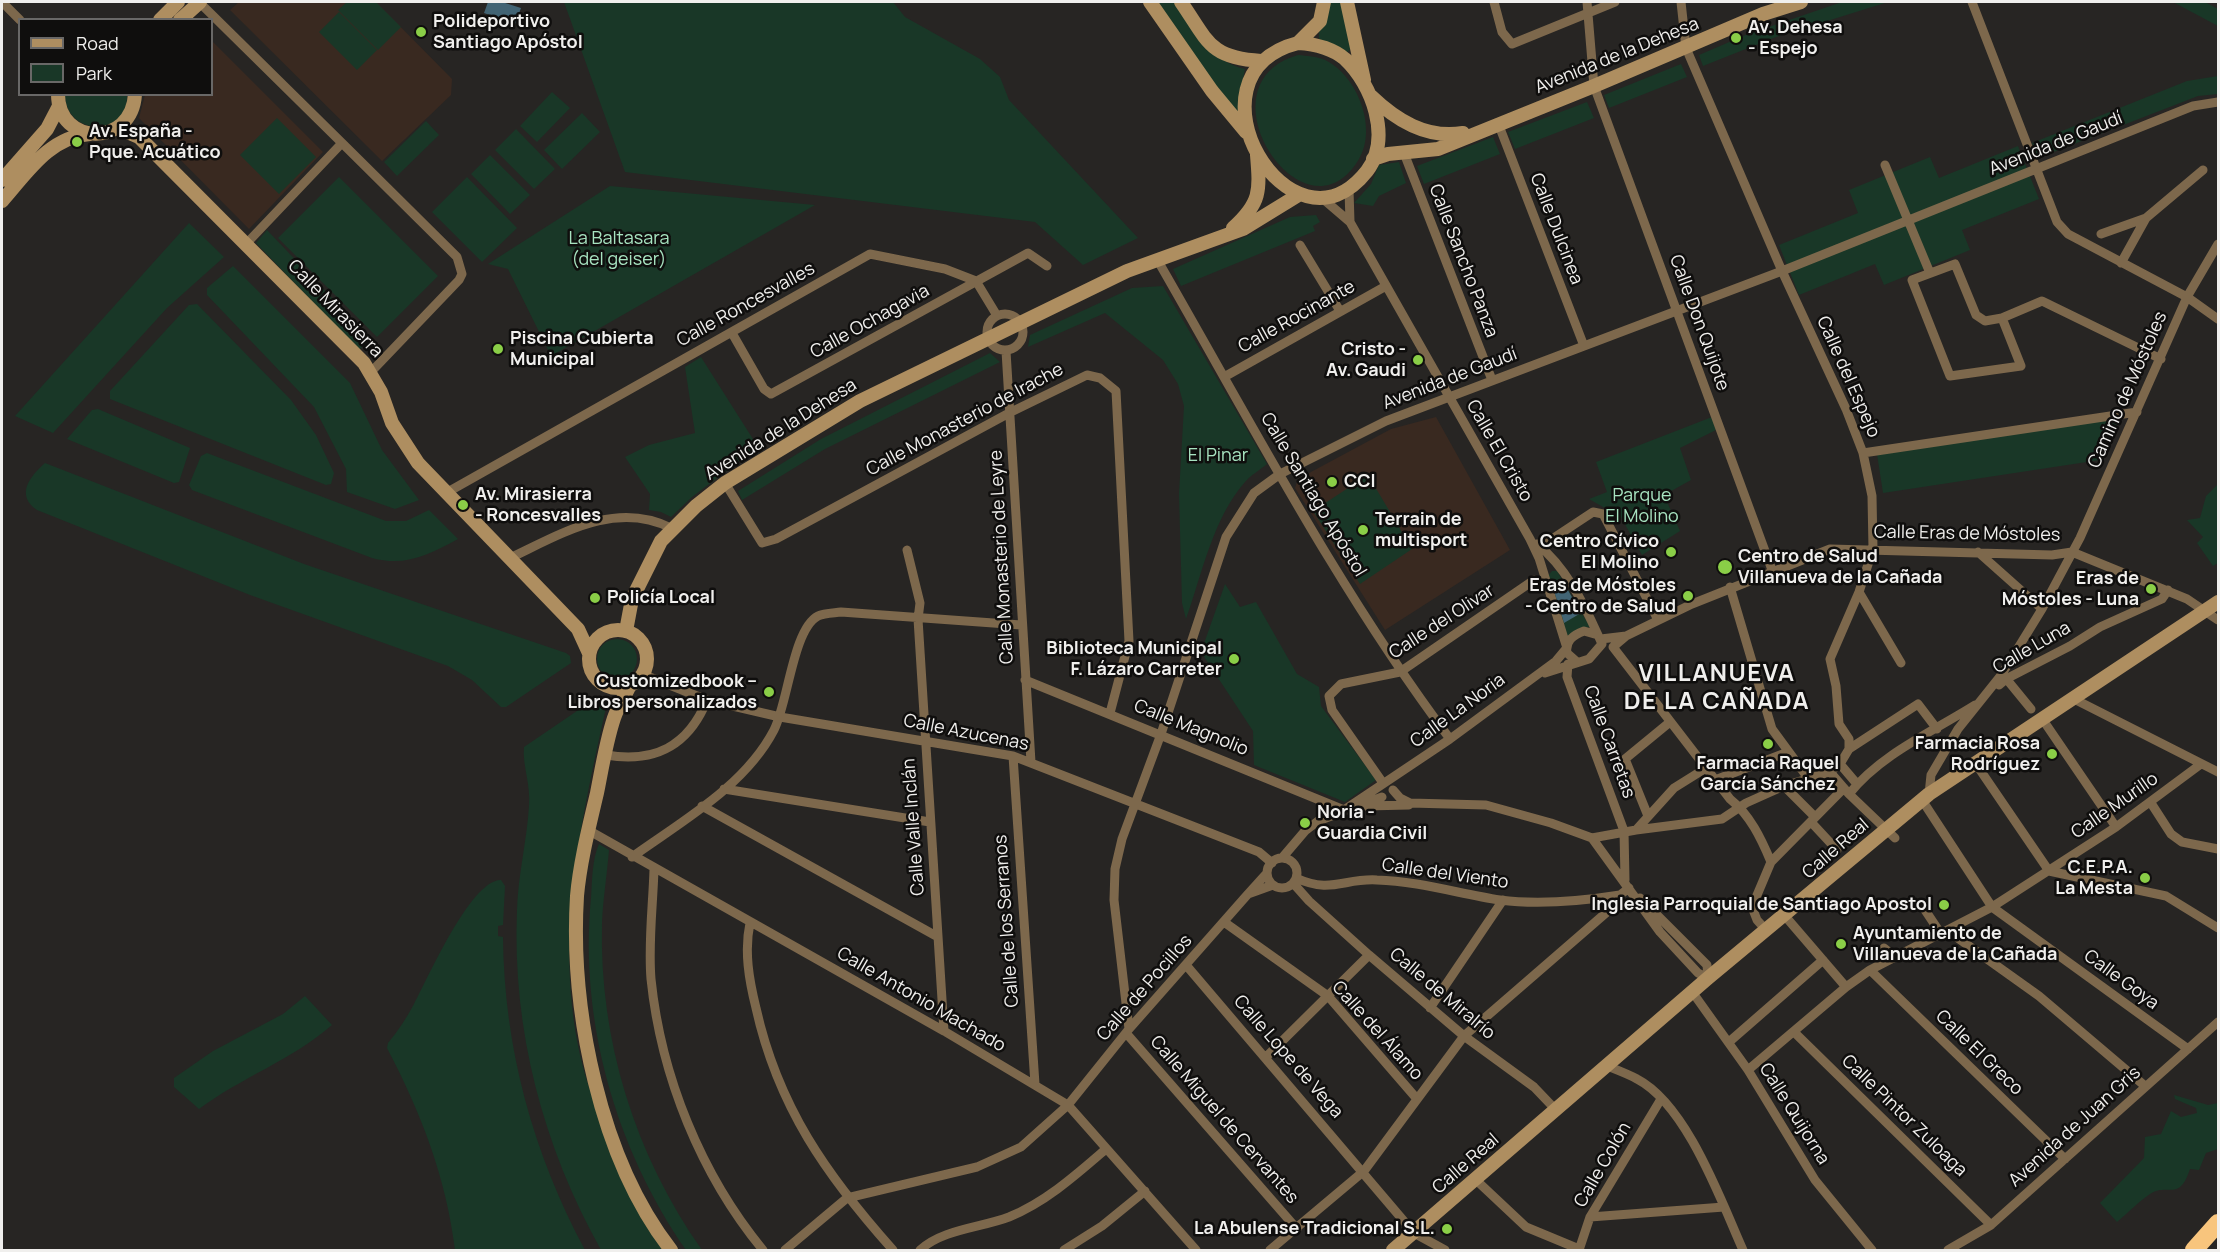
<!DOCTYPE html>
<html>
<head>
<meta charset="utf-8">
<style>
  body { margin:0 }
  #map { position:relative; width:2220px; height:1252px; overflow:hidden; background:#272523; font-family:Manrope,sans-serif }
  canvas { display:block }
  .frame { position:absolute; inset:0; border:3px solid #f0efed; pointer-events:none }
  .legend { position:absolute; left:18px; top:18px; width:195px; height:78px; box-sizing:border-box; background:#0f0e0d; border:2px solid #696867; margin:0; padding:8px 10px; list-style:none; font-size:18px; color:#f0efed }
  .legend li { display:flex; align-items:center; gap:12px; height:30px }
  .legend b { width:30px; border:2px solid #696867 }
</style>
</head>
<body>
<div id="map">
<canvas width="2220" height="1252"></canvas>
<div class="frame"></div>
<ul class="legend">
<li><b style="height:8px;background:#ae8e60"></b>Road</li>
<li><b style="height:16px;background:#193727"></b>Park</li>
</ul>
</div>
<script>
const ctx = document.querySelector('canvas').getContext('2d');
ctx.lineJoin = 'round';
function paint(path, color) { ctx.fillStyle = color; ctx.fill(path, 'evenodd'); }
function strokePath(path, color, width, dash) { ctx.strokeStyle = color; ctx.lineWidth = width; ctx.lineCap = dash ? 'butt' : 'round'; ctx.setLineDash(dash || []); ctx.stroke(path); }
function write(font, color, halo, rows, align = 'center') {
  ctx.font = font + ' Manrope,sans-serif'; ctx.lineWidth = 5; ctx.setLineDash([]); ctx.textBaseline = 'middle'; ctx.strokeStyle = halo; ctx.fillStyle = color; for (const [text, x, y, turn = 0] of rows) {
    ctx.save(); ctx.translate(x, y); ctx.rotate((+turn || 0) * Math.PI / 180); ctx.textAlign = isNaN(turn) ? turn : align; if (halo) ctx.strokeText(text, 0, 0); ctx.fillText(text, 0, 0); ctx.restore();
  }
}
const education = new Path2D(`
  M 239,2 L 376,2 L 452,79 L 451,95 L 382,161 L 230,10 Z
  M 212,41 L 323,152 L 249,229 L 139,118 L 145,95 L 212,94 Z
  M 1436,417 L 1510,550 L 1385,630 L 1295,488 L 1297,482 L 1311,472 L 1391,429 Z`);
const green = new Path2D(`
  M 347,2 L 376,2 L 401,27 L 378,50 L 338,10 Z
  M 564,2 L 893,2 L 905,17 L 980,59 L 1000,77 L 1009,100 L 1138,238 L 1083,265 L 1035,222 L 625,172 Z
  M 1157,2 L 1178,2 C 1198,30 1209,61 1245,69 L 1240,94 L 1241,123 Z
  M 1329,2 L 1343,2 L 1353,46 L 1346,54 L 1319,39 L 1319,32 L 1327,19 Z
  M 1842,2 L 1888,2 L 1776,37 L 1703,66 L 1699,55 L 1748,34 Z
  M 2173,2 L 2205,2 L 2218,9 L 2218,26 Z
  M 339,12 L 377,50 L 357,70 L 319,32 Z
  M 1298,55 C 1307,56 1316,56 1325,60 C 1357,75 1378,128 1359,159 C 1305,250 1195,84 1298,55 Z
  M 1681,64 L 1687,77 L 1609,108 L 1604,95 Z
  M 2218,76 L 2218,94 L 2198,96 L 2038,158 L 2032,143 L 2187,81 Z
  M 552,92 L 570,108 L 537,142 L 520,126 Z
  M 65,95 L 127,95 C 129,137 66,137 65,95 Z
  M 1587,102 L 1594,118 L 1515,149 L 1508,132 Z
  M 582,113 L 600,132 L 562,169 L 544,150 Z
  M 277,118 L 316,157 L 279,194 L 240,155 Z
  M 426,121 L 439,135 L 397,176 L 384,162 Z
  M 516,129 L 555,169 L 534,189 L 495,150 Z
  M 1493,137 L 1500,154 L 1424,184 L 1417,166 Z
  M 2018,146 L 2039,199 L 1962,230 L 1970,250 L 1884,285 L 1875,264 L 1799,295 L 1779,245 L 1858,213 L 1849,190 L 1930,157 L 1939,178 Z
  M 490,155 L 530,195 L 510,214 L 471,174 Z
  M 1399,162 L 1406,183 L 1379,196 L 1373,206 L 1354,203 L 1371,184 L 1379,165 Z
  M 339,177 L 438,276 L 377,337 L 278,238 Z
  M 467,177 L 517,228 L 482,262 L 432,212 Z
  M 610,186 L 815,205 L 551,356 L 508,269 L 488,264 Z
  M 1316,215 L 1320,222 L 1313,226 L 1315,231 L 1181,286 L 1173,269 L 1290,217 Z
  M 189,223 L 224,257 L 167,308 L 53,433 L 15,416 Z
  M 267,230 L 370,338 L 359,350 L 256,243 Z
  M 233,266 L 350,383 L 382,450 L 419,500 L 395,509 L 347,492 L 346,469 L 314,407 L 207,295 L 207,288 Z
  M 1163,286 L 1267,464 C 1260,470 1251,475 1245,482 C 1213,518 1202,574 1186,619 L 1182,603 L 1179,494 L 1184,406 L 1178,384 L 1163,360 L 1105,313 L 1028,347 L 1030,335 L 1132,288 Z
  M 197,304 L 291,400 L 316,435 L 334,473 L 331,484 L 326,485 L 110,399 L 110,391 L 189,305 Z
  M 990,353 L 1000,362 L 825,449 L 742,500 L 738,491 L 821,439 Z
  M 701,357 L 758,447 L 692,497 L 671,517 L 661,512 L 649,510 L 650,494 L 625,457 L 649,445 L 695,433 L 685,367 Z
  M 98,409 L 190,448 L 179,482 L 174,483 L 67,439 L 92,410 Z
  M 1712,417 L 1716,430 L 1680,448 L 1691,480 L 1664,495 L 1680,531 L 1642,555 L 1617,510 L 1610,511 L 1589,499 L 1607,492 L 1596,462 Z
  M 2121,417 L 2100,460 L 1883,493 L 1877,454 Z
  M 207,453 L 386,521 L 406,521 L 429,510 L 458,539 C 429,555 405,567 372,558 L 192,490 L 189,485 L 201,456 Z
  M 45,463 L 304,564 L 566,653 L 570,656 L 571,663 L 506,707 L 501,707 L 472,680 L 448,666 L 250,595 L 37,510 C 15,495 30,476 45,463 Z
  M 1368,475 L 1412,549 L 1360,584 L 1313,511 Z
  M 2218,484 L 2218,563 L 2213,566 L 2197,543 L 2203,537 L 2187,520 L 2200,518 L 2206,496 Z
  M 1552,571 L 1557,571 L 1590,627 L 1578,629 L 1567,637 L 1547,577 Z
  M 1225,584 L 1240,607 L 1256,602 L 1297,674 L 1319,687 L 1321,706 L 1376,780 L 1345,802 L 1254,765 L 1253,731 L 1201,652 Z
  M597 659a20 20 0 1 1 40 0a20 20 0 1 1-40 0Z
  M 602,697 L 607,703 C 579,830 548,962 590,1090 C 606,1139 631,1186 652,1233 L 663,1250 L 601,1250 C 543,1146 512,1030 517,910 C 518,875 527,840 529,806 C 531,785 522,764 524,747 L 596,698 Z
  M 599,844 L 609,850 C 607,875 603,899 602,923 C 599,1040 635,1155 702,1250 L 686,1250 C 616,1149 579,1021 591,898 C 592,882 592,859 599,844 Z
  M 501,880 L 505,886 L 503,925 L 498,926 L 498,936 L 503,937 C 504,1048 533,1153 585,1250 L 455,1250 C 446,1177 421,1113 387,1048 L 388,1043 C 398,1031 407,1017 414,1004 C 427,980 471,879 501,880 Z
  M 305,996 L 332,1025 C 292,1060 242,1077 199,1109 L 174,1087 L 174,1078 L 213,1051 L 283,1014 Z
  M 2174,1095 L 2208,1105 L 2218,1103 L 2218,1149 L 2206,1153 L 2199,1170 L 2190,1169 C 2179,1203 2168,1182 2150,1194 C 2138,1202 2128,1213 2117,1222 L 2100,1203 L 2144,1158 L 2145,1137 L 2161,1134 L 2171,1111 L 2181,1117 L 2197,1113 L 2196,1108 L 2175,1099 Z`);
const water = new Path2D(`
  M 488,2 L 502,2 L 521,8 L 515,24 L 484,13 Z
  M 1559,583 L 1565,585 L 1581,613 L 1564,623 L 1554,591 Z`);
const street = new Path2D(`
  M 2,2 L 20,20
  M 199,2 L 342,143
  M 1494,2 L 1502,32 L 1512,44 L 1615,2
  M 1587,2 L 1594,86 L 1772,570
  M 1681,2 L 1686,48 L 1782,271 L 1846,409 L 1863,453 L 1872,496 L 1873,549 L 1859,592 L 1830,659 L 1836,686 L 1839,724 L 1849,739 L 1849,749 L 1840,764
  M 1972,2 L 2057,222 L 2068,234 L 2187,297 L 2218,319
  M 1498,123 L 1584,346
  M 1404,153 L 1492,380
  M 1885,165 L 1930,273
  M 1349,190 L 1350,222
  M 1322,198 L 1350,222 L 1530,539 L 1539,558 L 1566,645
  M 2101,234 L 2146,218
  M 246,244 L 342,143 L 457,257 L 462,274 L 459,280 L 371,372
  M 1300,245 L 1340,311
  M 1158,261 C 1251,422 1338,590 1450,739
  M 2121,263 L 2146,218 L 2203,170
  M 1955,264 L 1976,315 L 1985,321 L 2002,318 L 2021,366 L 1950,376 L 1912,280 Z
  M987 332a18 18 0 1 1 36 0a18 18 0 1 1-36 0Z
  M 2002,318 L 2042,301 L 2161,359
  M 732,333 L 764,389 L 771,394 L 1028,253 L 1047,266
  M 1006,351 L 1031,762
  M 1224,377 L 1386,286
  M 1863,453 L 2137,412
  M 725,483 L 762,543 L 776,539 L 1011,412 L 1087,375 L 1100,378 L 1116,391 L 1129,641 L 1110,713
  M 446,493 L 870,254 L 945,269 L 976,281 L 996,314
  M 1537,544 C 1565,566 1583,602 1598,635
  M 1540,547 L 1593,512 L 1603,514 L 1658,620
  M 907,550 L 920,603 L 918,619 L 944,1031
  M 1978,552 L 2042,609
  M 510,558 C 561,534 615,500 671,528
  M 1730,587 L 1772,729 L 1808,778
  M 1859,592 L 1901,663
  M 1601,639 L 1626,636
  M 1613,647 L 1626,636 L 1692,604 L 1830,549 L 2052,555 L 2072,552 L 2187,599 L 2218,620
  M 1613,647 L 1730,799 C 1750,815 1761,838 1771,862
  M 1568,664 L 1567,677 L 1624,831 L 1625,880
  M 1545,673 L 1589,659 L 1602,644 L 1598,635 L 1584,631 C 1573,635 1565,641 1567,653 L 1576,661
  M 642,674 L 707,700 L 780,717 L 1013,756 L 1259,852 L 1272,863
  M 2004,676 L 2031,709
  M 1025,680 L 1344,810
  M 1999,685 L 2006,679 L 2070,646 L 2100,627 L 2162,599 L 2168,590
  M 2074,699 L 2218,772
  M 2043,720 L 2116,827
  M 1849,749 L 1918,704 L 1937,729
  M 606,755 C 654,763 688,747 707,700
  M 1013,756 L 1035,1084
  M 1976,764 L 2049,871 L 2166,896 L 2218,928
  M 1715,780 L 1788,752
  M 1383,783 L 1332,710 L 1329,696 L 1341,684 L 1400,672 L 1534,580
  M 1857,784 L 1840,764 L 1830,772 L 1849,794 C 1881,754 1932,732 1975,705
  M 1784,786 L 1815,817
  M 724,789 L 930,822
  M 1393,790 L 1400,798 L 1410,803 L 1486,805 L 1551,823 L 1592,838 L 1660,932 L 1698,973 L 1708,978
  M 1849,794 L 1895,838
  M 1929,794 L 1931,775 L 1958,729 L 2002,674 L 2042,609 L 2080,538 L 2187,297 L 2218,244
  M 1922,800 L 1992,907 L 2188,1049
  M 2151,803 L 2171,834 L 2182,842 L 2218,849
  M 702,806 L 938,937
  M 1366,806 L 1409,805
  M 1344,810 L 1450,739 L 1556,661 L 1566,649
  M 1648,816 L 1625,759 L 1670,722
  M 1811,822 L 1837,850
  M 588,830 L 944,1031 L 1068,1105 L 1196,1250
  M 1636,830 L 1722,819 L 1746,803 L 1784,786 L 1830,772
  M 1592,838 L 1636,830 L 1674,788 L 1706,768
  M 632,857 C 682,821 745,786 774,730 C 788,703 793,629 818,616 C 824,613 834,613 841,612 L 1021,625
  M 1282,858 L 1305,831 L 1318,821 L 1382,797
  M1267 873a15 15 0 1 1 30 0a15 15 0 1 1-30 0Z
  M 654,869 C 653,905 648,943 651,979 C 661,1076 701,1175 763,1250
  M 1267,873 L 1248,894 L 1273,885
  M 1296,878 C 1331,894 1344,878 1377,880 C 1418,881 1460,894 1500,900 C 1539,905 1582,901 1620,895
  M 1293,883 L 1309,901 L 1369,955 L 1464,1036 L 1534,1087 L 1555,1109
  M 1640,898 L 1707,965 L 1708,978
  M 1923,907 L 1941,934
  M 1785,916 L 1846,987
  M 1224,922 L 1328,996 L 1417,1099
  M 750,923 C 744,951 749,980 756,1008 C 778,1107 827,1176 893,1250
  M 1766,930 L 1757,920 L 1752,907 L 1771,862 L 1844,788
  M 1948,931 L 2039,996 L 2145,1086
  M 1884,948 L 1894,956
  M 1186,965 L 1414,1233 L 1445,1250
  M 1870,970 L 2065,1159
  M 1693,993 L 1748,1070 L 1815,1180 L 1872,1250
  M 1430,1008 L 1503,900
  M 1129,1029 L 1114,900 L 1115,869 L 1122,839 L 1161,734 L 1226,537 L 1254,493 L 1280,474 L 1386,421 L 1782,271 L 2193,106 L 2218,102
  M 1794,1032 L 1991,1225
  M 1126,1033 L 1297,1229
  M 1729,1042 L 1823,960
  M 1266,1057 L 1369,955
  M 1607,1066 C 1617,1070 1628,1074 1637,1079 C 1687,1105 1721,1201 1743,1250
  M 1748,1070 L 1846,987 L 1870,970 L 1992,907 L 2116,827 L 2201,764
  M 1476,1180 L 1526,1227 L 1579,1249
  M 1590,1217 L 1724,1207
  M 785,1250 L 847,1198 L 977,1167 L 1021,1147 L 1068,1105 L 1129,1029 L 1248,894
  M 920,1250 C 943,1229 980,1228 1009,1217 C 1046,1202 1077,1174 1106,1149
  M 1064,1250 L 1102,1226 L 1145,1191
  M 1270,1250 L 1364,1171 L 1464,1036 L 1607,912 L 1620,895 L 1629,888
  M 1579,1250 L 1590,1217 L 1661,1099
  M 1948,1250 L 1991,1225 L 2218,1022`);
const secondary = new Path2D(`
  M 1150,2 L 1212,91 L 1246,132
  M 1181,2 C 1208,41 1209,58 1261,61
  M 1347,2 L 1364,80
  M 160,20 L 178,2
  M 180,20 L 200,2
  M 1298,43 C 1315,44 1332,48 1345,59 C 1372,84 1392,138 1367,171 C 1291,268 1176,74 1298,43 Z
  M 1298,43 L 1320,21 L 1324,2
  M 58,94 C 58,146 132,148 135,94
  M 1371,96 C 1396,120 1426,139 1463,133
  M 118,128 L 139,137 L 364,363 L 381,392 L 392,423 L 418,463 L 578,629 L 589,653
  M 1373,159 L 1388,154 L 1438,149 L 1594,86 L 1763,14 L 1801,2
  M 2,180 L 47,129 L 59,106
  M 2,201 C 27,173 49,137 90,134
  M 1233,228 C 1261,203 1260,191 1257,155
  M589 659a29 29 0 1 1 58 0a29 29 0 1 1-58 0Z
  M 626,631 L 632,599 L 661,541 L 696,506 L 725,483 L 860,401 L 1127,271 L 1243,229 L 1300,194
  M 630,685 C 625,696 618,706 614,718 C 606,742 602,768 597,793 C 589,827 580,862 577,896 C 570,1010 600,1159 671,1250
  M 1393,1250 L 1708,978 L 1929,794 L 2218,602`);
const highway = new Path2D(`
  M 2194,1250 L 2218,1223`);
const markers = [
  [421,32,6,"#8ace47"],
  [1736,38,6,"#8ace47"],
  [77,142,6,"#8ace47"],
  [498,349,6,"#8ace47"],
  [1418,360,6,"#8ace47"],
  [1332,482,6,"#8ace47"],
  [463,505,6,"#8ace47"],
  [1363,530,6,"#8ace47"],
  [1671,552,6,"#8ace47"],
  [1725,567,8,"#8ace47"],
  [2151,589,6,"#8ace47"],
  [1688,596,6,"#8ace47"],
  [595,598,6,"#8ace47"],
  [1234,659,6,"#8ace47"],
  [769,692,6,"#8ace47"],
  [1768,744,6,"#8ace47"],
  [2052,754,6,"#8ace47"],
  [1305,823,6,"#8ace47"],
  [2145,878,6,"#8ace47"],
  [1944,905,6,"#8ace47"],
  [1841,944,6,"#8ace47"],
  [1447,1229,6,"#8ace47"]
];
const poiNames = [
  ["Polideportivo",433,22],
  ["Santiago Apóstol",433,43],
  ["Av. Dehesa",1748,28],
  ["- Espejo",1748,49],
  ["Av. España -",89,132],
  ["Pque. Acuático",89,153],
  ["Piscina Cubierta",510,339],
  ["Municipal",510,360],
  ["Cristo -",1406,350,"right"],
  ["Av. Gaudi",1406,371,"right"],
  ["CCI",1344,482],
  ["Av. Mirasierra",475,495],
  ["- Roncesvalles",475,516],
  ["Terrain de",1375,520],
  ["multisport",1375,541],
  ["Centro Cívico",1659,542,"right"],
  ["El Molino",1659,563,"right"],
  ["Centro de Salud",1738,557],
  ["Villanueva de la Cañada",1738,578],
  ["Eras de",2139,579,"right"],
  ["Móstoles - Luna",2139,600,"right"],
  ["Eras de Móstoles",1676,586,"right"],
  ["- Centro de Salud",1676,607,"right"],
  ["Policía Local",607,598],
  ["Biblioteca Municipal",1222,649,"right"],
  ["F. Lázaro Carreter",1222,670,"right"],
  ["Customizedbook –",757,682,"right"],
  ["Libros personalizados",757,703,"right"],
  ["Farmacia Rosa",2040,744,"right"],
  ["Rodríguez",2040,765,"right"],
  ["Farmacia Raquel",1768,764,"center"],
  ["García Sánchez",1768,785,"center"],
  ["Noria -",1317,813],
  ["Guardia Civil",1317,834],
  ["C.E.P.A.",2133,868,"right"],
  ["La Mesta",2133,889,"right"],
  ["Inglesia Parroquial de Santiago Apostol",1932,905,"right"],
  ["Ayuntamiento de",1853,934],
  ["Villanueva de la Cañada",1853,955],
  ["La Abulense Tradicional S.L.",1435,1229,"right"]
];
const streetNames = [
  ["Avenida de la Dehesa",1617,56,-22],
  ["Avenida de Gaudí",2056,144,-22],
  ["Calle Dulcinea",1556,229,69],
  ["Calle Sancho Panza",1463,261,69],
  ["Calle Roncesvalles",746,305,-29],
  ["Calle Mirasierra",335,309,46],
  ["Calle Rocinante",1297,317,-29],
  ["Calle Ochagavia",870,322,-29],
  ["Calle Don Quijote",1699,323,70],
  ["Calle del Espejo",1848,377,66],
  ["Avenida de Gaudí",1450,379,-21],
  ["Camino de Móstoles",2128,390,-66],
  ["Calle Monasterio de Irache",965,420,-28],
  ["Avenida de la Dehesa",781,430,-32],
  ["Calle El Cristo",1499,451,60],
  ["Calle Santiago Apóstol",1313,495,59],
  ["Calle Eras de Móstoles",1967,534,1],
  ["Calle Monasterio de Leyre",1002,557,-93],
  ["Calle del Olivar",1442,622,-33],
  ["Calle Luna",2032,648,-30],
  ["Calle La Noria",1458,711,-36],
  ["Calle Magnolio",1191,728,22],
  ["Calle Azucenas",966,733,11],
  ["Calle Carretas",1609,742,70],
  ["Calle Murillo",2115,806,-35],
  ["Calle Valle Inclán",914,827,-94],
  ["Calle Real",1836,849,-41],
  ["Calle del Viento",1445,874,8],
  ["Calle de los Serranos",1007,921,-94],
  ["Calle Goya",2121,980,36],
  ["Calle de Pocillos",1145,988,-49],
  ["Calle de Miralrío",1442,994,40],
  ["Calle Antonio Machado",921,1000,30],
  ["Calle del Álamo",1377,1031,48],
  ["Calle El Greco",1979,1053,44],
  ["Calle Lope de Vega",1288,1057,49],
  ["Calle Quijorna",1794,1114,58],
  ["Calle Pintor Zuloaga",1904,1116,44],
  ["Calle Miguel de Cervantes",1224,1120,49],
  ["Avenida de Juan Gris",2075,1127,-42],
  ["Calle Real",1466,1164,-41],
  ["Calle Colón",1603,1165,-60]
];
const parkNames = [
  ["La Baltasara",619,239],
  ["(del geiser)",619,260],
  ["El Pinar",1218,456],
  ["Parque",1642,496],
  ["El Molino",1642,517]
];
const districtNames = [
  ["VILLANUEVA",1717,674],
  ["DE LA CAÑADA",1717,702]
];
paint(education, '#392920');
paint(green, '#193727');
paint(water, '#426474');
strokePath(street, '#7d684c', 9);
strokePath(secondary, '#ae8e60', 14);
strokePath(highway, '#f8c57d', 18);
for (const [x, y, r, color] of markers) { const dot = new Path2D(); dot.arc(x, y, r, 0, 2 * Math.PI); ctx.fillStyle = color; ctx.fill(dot); strokePath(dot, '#0f0e0d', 2); }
write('bold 18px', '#f0efed', '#0f0e0d', poiNames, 'left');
write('18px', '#f0efed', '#0f0e0d', streetNames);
write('18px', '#a7e3c0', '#0f0e0d', parkNames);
ctx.letterSpacing = '1.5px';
write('bold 24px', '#f0efed', '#0f0e0d', districtNames);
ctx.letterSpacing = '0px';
</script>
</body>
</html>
